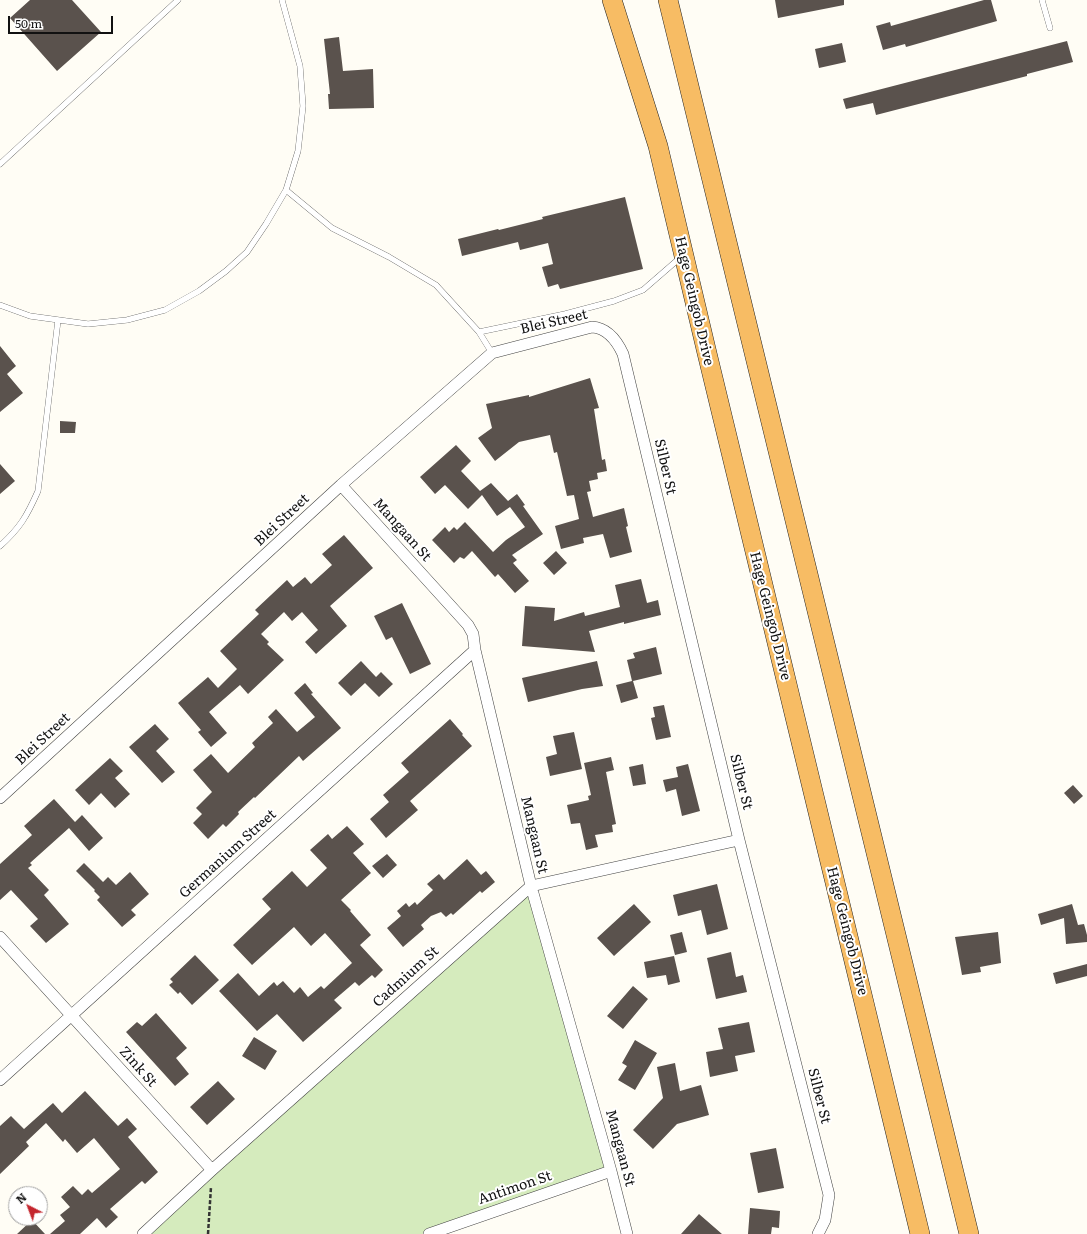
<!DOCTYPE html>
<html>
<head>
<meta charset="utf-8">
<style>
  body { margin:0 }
  #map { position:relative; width:1087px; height:1234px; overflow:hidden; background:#fffdf5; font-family:Literata,serif }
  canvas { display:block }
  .north { position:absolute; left:8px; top:1186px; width:40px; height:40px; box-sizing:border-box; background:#fff; border:1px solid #a0a0a0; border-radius:50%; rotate:318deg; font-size:11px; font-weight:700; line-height:16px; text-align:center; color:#111 }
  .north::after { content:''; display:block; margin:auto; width:14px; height:18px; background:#c4262e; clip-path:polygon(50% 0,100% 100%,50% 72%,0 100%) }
  .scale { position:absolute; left:8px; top:16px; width:105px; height:18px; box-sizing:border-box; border:2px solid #111; border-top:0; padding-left:5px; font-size:12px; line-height:14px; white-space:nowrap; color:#111; -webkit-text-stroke:3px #fff; paint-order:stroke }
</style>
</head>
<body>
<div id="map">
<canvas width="1087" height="1234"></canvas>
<div class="north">N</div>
<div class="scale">50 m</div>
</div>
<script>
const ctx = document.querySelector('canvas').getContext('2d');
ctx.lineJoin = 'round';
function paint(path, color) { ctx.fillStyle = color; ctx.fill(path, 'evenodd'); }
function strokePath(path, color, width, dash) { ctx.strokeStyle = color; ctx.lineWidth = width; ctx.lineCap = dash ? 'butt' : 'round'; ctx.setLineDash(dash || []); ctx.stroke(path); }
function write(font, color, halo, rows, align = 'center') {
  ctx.font = font + ' Literata,serif'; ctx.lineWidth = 4; ctx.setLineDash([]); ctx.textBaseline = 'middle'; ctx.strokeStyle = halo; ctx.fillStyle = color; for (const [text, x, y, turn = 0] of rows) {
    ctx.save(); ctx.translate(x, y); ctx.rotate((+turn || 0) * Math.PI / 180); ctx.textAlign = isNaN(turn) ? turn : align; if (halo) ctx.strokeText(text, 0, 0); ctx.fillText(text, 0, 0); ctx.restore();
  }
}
const green = new Path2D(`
  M 531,886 L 611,1171 L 429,1234 L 143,1234 Z`);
const building = new Path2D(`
  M 30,0 L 72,0 L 101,32 L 57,71 L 10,18 Z
  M 775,0 L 844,0 L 844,5 L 778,18 Z
  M 984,0 L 991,0 L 997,21 L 906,47 L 905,44 L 883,50 L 876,26 L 890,22 L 891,26 Z
  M 339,37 L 343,71 L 373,69 L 374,108 L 329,109 L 328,94 L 330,94 L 324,39 Z
  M 1067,41 L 1073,62 L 1027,74 L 1027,76 L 876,115 L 873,103 L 846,109 L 843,99 Z
  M 842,43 L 846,62 L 819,68 L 815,49 Z
  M 625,197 L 643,269 L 560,289 L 558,284 L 548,287 L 542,267 L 553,264 L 548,243 L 520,250 L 518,242 L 462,256 L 458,239 L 498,229 L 499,230 L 543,219 L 542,217 Z
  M 0,346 L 16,366 L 7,374 L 23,393 L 0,412 Z
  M 590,378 L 599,408 L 594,409 L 602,460 L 605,459 L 607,471 L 597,473 L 598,479 L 589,481 L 591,491 L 587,492 L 593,517 L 624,508 L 628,526 L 626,527 L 632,552 L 610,558 L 603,534 L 583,538 L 584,543 L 561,549 L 555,526 L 579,519 L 574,495 L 567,496 L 557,452 L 554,453 L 550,435 L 519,442 L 495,461 L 478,438 L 492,428 L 486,404 L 529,395 L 529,397 Z
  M 60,421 L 76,422 L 75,433 L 60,433 Z
  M 456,445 L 471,461 L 461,471 L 480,491 L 491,483 L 508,501 L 517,494 L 525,505 L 523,506 L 543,534 L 512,555 L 517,560 L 513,563 L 529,581 L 515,593 L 498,574 L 495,577 L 472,551 L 464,559 L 460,557 L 454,563 L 432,540 L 445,527 L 449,532 L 454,527 L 457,530 L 465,522 L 493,552 L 506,540 L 525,527 L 510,507 L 497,516 L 482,495 L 468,509 L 445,485 L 435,494 L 420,477 Z
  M 0,464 L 15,481 L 0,494 Z
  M 344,535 L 373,568 L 330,606 L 347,626 L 316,654 L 305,642 L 318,630 L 302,612 L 292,621 L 284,612 L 261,634 L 269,642 L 267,644 L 284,660 L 248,694 L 240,685 L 209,712 L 227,733 L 211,747 L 198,732 L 201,730 L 178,703 L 208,677 L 218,688 L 237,669 L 220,651 L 259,614 L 255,610 L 287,580 L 293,587 L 305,577 L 311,584 L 332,565 L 322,554 Z
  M 556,551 L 567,563 L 554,575 L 543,563 Z
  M 641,579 L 647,603 L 658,600 L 661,615 L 624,624 L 624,622 L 589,631 L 595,652 L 522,646 L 525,606 L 555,608 L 554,621 L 584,612 L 585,616 L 620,607 L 615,585 Z
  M 402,603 L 431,664 L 410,674 L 392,637 L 386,640 L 374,616 Z
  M 656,647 L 662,674 L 633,681 L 638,698 L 621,703 L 616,685 L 632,681 L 627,660 L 635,658 L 633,653 Z
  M 361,661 L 376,677 L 381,672 L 393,684 L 379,697 L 365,683 L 351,696 L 338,683 Z
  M 597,661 L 603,686 L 582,689 L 528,702 L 522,678 Z
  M 305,683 L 313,693 L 311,694 L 341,728 L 303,761 L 299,756 L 255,798 L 254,797 L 238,812 L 239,814 L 226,827 L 223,824 L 208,839 L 193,823 L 202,814 L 196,808 L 212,792 L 193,770 L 211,754 L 228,773 L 255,747 L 252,743 L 273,723 L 268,717 L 276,709 L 297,732 L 315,717 L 294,693 Z
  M 664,705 L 671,737 L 656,740 L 651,718 L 655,717 L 653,707 Z
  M 450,719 L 463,734 L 462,735 L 472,746 L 410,801 L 418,810 L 386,838 L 370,819 L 389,802 L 383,795 L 409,772 L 401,763 Z
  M 155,724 L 169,739 L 156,751 L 175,772 L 162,783 L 129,747 Z
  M 574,732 L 582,769 L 550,776 L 546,757 L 557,754 L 553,736 Z
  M 611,757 L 614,770 L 606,772 L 616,824 L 612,825 L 613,832 L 595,835 L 598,847 L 586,850 L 580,823 L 571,824 L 567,805 L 589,800 L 588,796 L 591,795 L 584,763 Z
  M 110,758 L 123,771 L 115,778 L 130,794 L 115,808 L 101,793 L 89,805 L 75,790 Z
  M 643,764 L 646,784 L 633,786 L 629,767 Z
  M 688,764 L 700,811 L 682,816 L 676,789 L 666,792 L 663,780 L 678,777 L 676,767 Z
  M 1073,785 L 1083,796 L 1074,804 L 1064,793 Z
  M 54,799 L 75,822 L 82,815 L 103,838 L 89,851 L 69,828 L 30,863 L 32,865 L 28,868 L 49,890 L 44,895 L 69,924 L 46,943 L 30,926 L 38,919 L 11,890 L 0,900 L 0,864 L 32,835 L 24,826 Z
  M 347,826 L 364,844 L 353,853 L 371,873 L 341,900 L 351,910 L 350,911 L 371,935 L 360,945 L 383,970 L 375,978 L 372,975 L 359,986 L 355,982 L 334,1000 L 342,1008 L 303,1042 L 277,1014 L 257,1031 L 219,991 L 238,973 L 259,996 L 274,982 L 277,986 L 283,981 L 294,993 L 300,987 L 308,997 L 321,986 L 324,989 L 352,963 L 325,933 L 311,946 L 294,927 L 252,965 L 233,945 L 271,909 L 262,899 L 292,871 L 307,887 L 327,868 L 310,850 L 328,834 L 332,839 Z
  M 387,854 L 397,865 L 383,878 L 372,866 Z
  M 467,859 L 481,875 L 486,871 L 495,882 L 482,893 L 480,891 L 453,915 L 451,913 L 446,917 L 441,912 L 431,916 L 421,925 L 424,929 L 403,947 L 387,928 L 401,916 L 397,911 L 406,903 L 409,907 L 415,902 L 417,905 L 433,890 L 427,884 L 439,874 L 444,880 Z
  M 84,863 L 103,882 L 108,877 L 116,885 L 130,872 L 149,894 L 131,910 L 136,915 L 122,927 L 97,900 L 100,897 L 94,891 L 95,890 L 76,871 Z
  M 717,884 L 728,929 L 707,935 L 701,910 L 678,916 L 673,895 Z
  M 634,904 L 651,922 L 614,956 L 597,938 Z
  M 1072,904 L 1078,925 L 1084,924 L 1087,935 L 1087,942 L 1066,944 L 1064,918 L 1041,925 L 1038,914 Z
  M 682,932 L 687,952 L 675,955 L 670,935 Z
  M 998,932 L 1001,963 L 980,967 L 981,972 L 962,975 L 955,937 Z
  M 731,952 L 736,977 L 743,975 L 747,992 L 716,999 L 707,958 Z
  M 195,955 L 219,980 L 192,1005 L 180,992 L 178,994 L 169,985 L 173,982 L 170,979 Z
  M 674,956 L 680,982 L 668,985 L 666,975 L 647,978 L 644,962 Z
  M 1087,964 L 1087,976 L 1056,984 L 1053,973 Z
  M 633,986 L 648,999 L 623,1029 L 607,1016 Z
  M 156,1013 L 187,1048 L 176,1058 L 189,1074 L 175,1086 L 126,1032 L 137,1022 L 142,1026 Z
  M 749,1022 L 755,1052 L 735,1056 L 738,1071 L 710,1077 L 706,1052 L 723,1049 L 718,1028 Z
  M 254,1037 L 277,1051 L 265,1070 L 242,1056 Z
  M 635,1040 L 657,1053 L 635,1090 L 618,1080 L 627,1066 L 622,1063 Z
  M 675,1063 L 680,1091 L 701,1085 L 709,1115 L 677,1124 L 653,1149 L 633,1130 L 663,1098 L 657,1067 Z
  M 218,1081 L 235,1099 L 207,1125 L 190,1107 Z
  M 85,1091 L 118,1126 L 127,1118 L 137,1129 L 128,1137 L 158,1172 L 145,1184 L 142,1181 L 110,1209 L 118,1217 L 106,1228 L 97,1218 L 80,1234 L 50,1234 L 65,1221 L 60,1215 L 70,1207 L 61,1197 L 73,1186 L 82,1195 L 88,1189 L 92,1193 L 120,1169 L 94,1138 L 77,1153 L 65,1139 L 63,1142 L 46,1123 L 26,1142 L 29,1146 L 0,1174 L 0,1126 L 11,1116 L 24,1129 L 53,1103 L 62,1113 Z
  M 776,1148 L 784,1188 L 758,1193 L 750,1153 Z
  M 750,1208 L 780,1211 L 779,1228 L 772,1227 L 771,1234 L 748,1234 Z
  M 699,1214 L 722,1234 L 681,1234 Z
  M 32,1220 L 45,1234 L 17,1234 Z`);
const path = new Path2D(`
  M 208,1234 L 211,1187`);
const service = new Path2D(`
  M 1042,0 L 1050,28
  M 0,164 L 178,0
  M 286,190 L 332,228 L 389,257 L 436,285 L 479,332 L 492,353
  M 0,305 L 30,316 L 88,324 L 127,320 L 165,310 L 199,291 L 226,271 L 247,252 L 266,224 L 286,190 L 298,151 L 303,106 L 300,66 L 282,0
  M 479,332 L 565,314 L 614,301 L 643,290 L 681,257
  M 0,546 C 20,528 27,516 38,491 L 58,320`);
const minor = new Path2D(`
  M 341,485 L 468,625 L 473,634 L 475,650 L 531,886 L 611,1171 L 627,1234
  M 0,798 L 341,485 L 492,353 L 592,327 C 608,328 617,341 623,354 L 739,840 L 829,1195 L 825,1220 L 818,1234
  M 0,937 L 212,1170
  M 0,1080 L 475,650
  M 143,1234 L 212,1170 L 531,886 L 739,840
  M 429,1234 L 611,1171`);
const trunk = new Path2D(`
  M 612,0 L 658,146 L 706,349 L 920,1234
  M 668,0 L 969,1234`);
const streetNames = [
  ["Hage Geingob Drive",694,301,77],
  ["Blei Street",554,322,-13],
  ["Silber St",665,467,77],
  ["Blei Street",282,520,-43],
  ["Mangaan St",402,530,48],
  ["Hage Geingob Drive",770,616,76],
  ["Blei Street",43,739,-43],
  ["Silber St",741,782,76],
  ["Mangaan St",534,835,77],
  ["Germanium Street",228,854,-42],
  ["Hage Geingob Drive",847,931,76],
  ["Cadmium St",406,977,-42],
  ["Zink St",138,1067,48],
  ["Silber St",819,1096,76],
  ["Mangaan St",620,1148,75],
  ["Antimon St",515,1188,-19]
];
paint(green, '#d5ebbd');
paint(building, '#5a524d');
strokePath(service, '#444', 6);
strokePath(minor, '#444', 12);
strokePath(trunk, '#222', 20);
strokePath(path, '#333', 2.5, [4, 2]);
strokePath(service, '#fff', 5.5);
strokePath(minor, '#fff', 11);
strokePath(trunk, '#f7bc64', 19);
write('14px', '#111', '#fff', streetNames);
</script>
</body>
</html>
